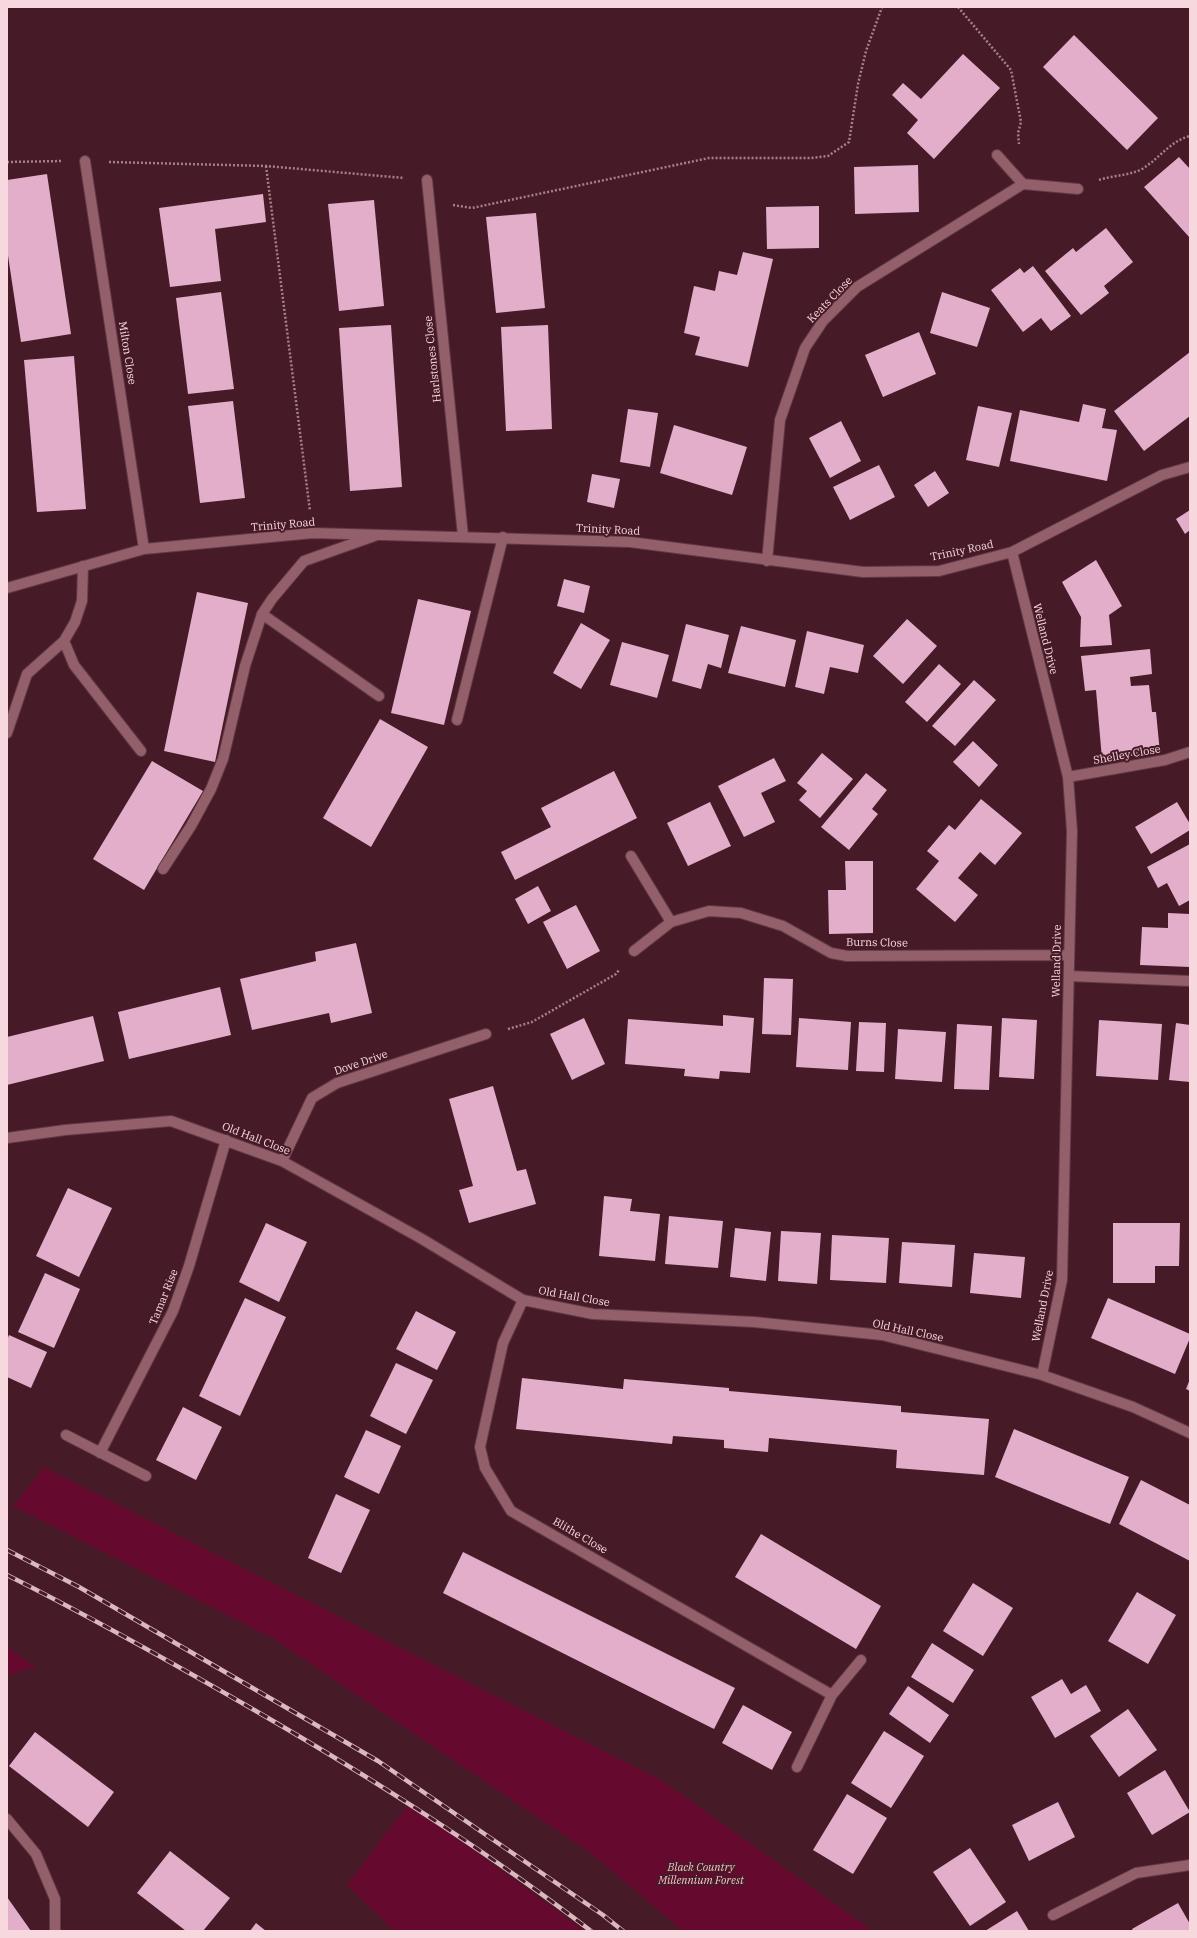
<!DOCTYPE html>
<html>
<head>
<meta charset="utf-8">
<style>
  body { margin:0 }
  #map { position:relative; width:1197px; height:1938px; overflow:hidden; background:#471a27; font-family:"IBM Plex Serif",serif }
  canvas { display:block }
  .frame { position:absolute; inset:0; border:8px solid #f7d8de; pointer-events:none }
</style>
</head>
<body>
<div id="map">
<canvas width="1197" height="1938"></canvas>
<div class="frame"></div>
</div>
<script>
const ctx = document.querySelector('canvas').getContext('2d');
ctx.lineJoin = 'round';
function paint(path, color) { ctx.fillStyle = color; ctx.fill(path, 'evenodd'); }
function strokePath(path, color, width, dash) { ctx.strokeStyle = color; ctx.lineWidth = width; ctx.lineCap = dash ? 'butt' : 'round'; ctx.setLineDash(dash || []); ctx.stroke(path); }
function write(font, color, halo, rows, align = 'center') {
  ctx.font = font + ' "IBM Plex Serif",serif'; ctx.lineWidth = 4; ctx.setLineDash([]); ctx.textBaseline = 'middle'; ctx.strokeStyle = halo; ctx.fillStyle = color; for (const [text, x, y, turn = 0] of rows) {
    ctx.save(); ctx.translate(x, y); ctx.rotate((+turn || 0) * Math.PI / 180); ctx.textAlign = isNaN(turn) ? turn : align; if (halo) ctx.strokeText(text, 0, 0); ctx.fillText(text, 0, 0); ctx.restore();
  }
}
const green = new Path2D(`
  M 44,1467 L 663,1781 L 873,1931 L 683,1931 L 592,1854 L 274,1639 L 13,1506 Z
  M 7,1647 L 36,1667 L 7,1675 Z
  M 409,1803 L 585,1931 L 394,1931 L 347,1885 Z`);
const building = new Path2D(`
  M 1074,35 L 1158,118 L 1127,150 L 1043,67 Z
  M 963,54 L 1000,88 L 934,159 L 907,133 L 918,120 L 892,95 L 903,83 L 921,99 Z
  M 1179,157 L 1190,169 L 1190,238 L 1144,187 Z
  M 918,165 L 919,212 L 855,214 L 854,167 Z
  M 47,174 L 71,334 L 21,342 L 7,249 L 7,180 Z
  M 263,194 L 266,222 L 215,229 L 221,281 L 170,287 L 159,208 Z
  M 374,200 L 384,306 L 339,311 L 328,204 Z
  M 819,206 L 819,248 L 767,249 L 766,207 Z
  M 536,213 L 545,308 L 496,313 L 486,217 Z
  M 1106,228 L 1133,262 L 1104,286 L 1109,293 L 1081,315 L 1045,271 L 1073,248 L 1076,252 Z
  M 743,252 L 773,259 L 748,367 L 695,355 L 700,337 L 684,333 L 694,286 L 715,291 L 719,271 L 737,275 Z
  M 1033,266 L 1071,316 L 1051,331 L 1041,318 L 1023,332 L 991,290 L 1020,268 L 1024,273 Z
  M 221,292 L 234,389 L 188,394 L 176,298 Z
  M 942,292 L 990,308 L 977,347 L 930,333 Z
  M 391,325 L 402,487 L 350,491 L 339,328 Z
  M 548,325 L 552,429 L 506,431 L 501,327 Z
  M 919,332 L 936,374 L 883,397 L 865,355 Z
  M 1190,352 L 1190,416 L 1144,451 L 1114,411 Z
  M 74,356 L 86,509 L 37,512 L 24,360 Z
  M 233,401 L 245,498 L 200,503 L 188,406 Z
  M 1083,404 L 1106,409 L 1102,428 L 1117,430 L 1107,481 L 1010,461 L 1020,410 L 1079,422 Z
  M 978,406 L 1012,413 L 999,467 L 966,460 Z
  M 628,409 L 658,413 L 650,467 L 620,462 Z
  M 841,421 L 861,461 L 830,478 L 809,438 Z
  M 674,425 L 747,447 L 732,495 L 660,473 Z
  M 879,465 L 895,497 L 850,520 L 833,487 Z
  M 935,471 L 949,493 L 928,507 L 914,485 Z
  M 592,474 L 620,479 L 614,508 L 587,502 Z
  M 1190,510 L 1190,530 L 1185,534 L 1176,519 Z
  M 1096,560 L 1122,606 L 1109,615 L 1112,645 L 1080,647 L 1081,617 L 1062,582 Z
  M 564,579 L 590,586 L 584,613 L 557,606 Z
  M 197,592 L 248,603 L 215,762 L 164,751 Z
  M 418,599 L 471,611 L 444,725 L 391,713 Z
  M 907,619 L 937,646 L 903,684 L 873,656 Z
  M 581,623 L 610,640 L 581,689 L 553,673 Z
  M 686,624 L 729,635 L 721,668 L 708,664 L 701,689 L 672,681 Z
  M 741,626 L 796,640 L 785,687 L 728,673 Z
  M 807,631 L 864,645 L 858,673 L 830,667 L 824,694 L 795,687 Z
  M 622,642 L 669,655 L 657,698 L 610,685 Z
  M 1150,649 L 1152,674 L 1130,677 L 1131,686 L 1149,685 L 1152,712 L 1156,712 L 1160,753 L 1102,759 L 1096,690 L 1085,691 L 1081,656 Z
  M 939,664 L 961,684 L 927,722 L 905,702 Z
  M 974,680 L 996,700 L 955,746 L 932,726 Z
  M 380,719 L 428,747 L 371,847 L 323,818 Z
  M 973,741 L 998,765 L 979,787 L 953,762 Z
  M 822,753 L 853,779 L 820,818 L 799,800 L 807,791 L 797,783 Z
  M 774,758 L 786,781 L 761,793 L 775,822 L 744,837 L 718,786 Z
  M 152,761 L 203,791 L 144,890 L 93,859 Z
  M 614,771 L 637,818 L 515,880 L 501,852 L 551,827 L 541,808 Z
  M 866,773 L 887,790 L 872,809 L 878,814 L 849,850 L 821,827 Z
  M 981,799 L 1022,833 L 995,865 L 980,852 L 958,878 L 978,895 L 955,922 L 916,889 L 939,861 L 927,851 L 949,825 L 955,830 Z
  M 710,802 L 731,846 L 688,866 L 667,823 Z
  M 1177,802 L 1190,824 L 1190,830 L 1151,854 L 1135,827 Z
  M 1190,844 L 1190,900 L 1179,906 L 1167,883 L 1158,888 L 1147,867 Z
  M 845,861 L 873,861 L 873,933 L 829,934 L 828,890 L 846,890 Z
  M 538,886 L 551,911 L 528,924 L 515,899 Z
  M 576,905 L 600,951 L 567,969 L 543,922 Z
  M 1168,913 L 1190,914 L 1190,967 L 1140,965 L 1142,927 L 1168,928 Z
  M 356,943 L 372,1013 L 331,1023 L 329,1013 L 252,1030 L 240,979 L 316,961 L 315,952 Z
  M 764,978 L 793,979 L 791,1035 L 762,1034 Z
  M 220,987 L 231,1035 L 129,1059 L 118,1012 Z
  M 723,1015 L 754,1018 L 750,1073 L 720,1071 L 719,1079 L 684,1076 L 685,1069 L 625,1064 L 628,1019 L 723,1026 Z
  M 93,1016 L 104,1061 L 7,1085 L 7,1037 Z
  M 584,1018 L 605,1064 L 572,1080 L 550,1034 Z
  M 799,1018 L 851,1022 L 848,1070 L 796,1067 Z
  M 1002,1018 L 1037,1020 L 1034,1079 L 999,1077 Z
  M 1099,1020 L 1162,1024 L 1158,1080 L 1096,1076 Z
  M 859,1022 L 886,1023 L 884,1072 L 856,1071 Z
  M 1176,1023 L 1190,1025 L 1190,1082 L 1169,1080 Z
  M 957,1024 L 992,1026 L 989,1090 L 954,1089 Z
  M 898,1029 L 946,1032 L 942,1082 L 895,1079 Z
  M 493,1086 L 517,1171 L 526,1169 L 536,1204 L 469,1223 L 459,1190 L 473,1186 L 449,1099 Z
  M 68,1188 L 112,1208 L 79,1277 L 36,1256 Z
  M 604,1196 L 632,1199 L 630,1211 L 660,1214 L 655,1261 L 599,1256 Z
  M 669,1216 L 723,1221 L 718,1268 L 665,1264 Z
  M 266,1223 L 307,1242 L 279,1302 L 239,1282 Z
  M 1113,1223 L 1180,1223 L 1179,1266 L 1155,1266 L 1155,1283 L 1113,1283 Z
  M 735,1228 L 771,1232 L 766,1281 L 730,1277 Z
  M 781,1231 L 821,1233 L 817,1284 L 778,1281 Z
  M 832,1235 L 889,1238 L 886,1283 L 830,1280 Z
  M 902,1242 L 955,1245 L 952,1287 L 899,1283 Z
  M 974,1253 L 1025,1257 L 1021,1298 L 970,1293 Z
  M 45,1273 L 80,1289 L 54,1348 L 18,1332 Z
  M 245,1298 L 286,1317 L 240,1416 L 199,1396 Z
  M 1108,1298 L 1190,1334 L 1190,1338 L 1175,1374 L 1091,1338 Z
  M 416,1311 L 456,1332 L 437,1370 L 396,1349 Z
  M 9,1335 L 47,1352 L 31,1388 L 7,1377 L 7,1340 Z
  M 396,1363 L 433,1380 L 406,1434 L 370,1416 Z
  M 522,1378 L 623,1389 L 624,1379 L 729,1388 L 729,1391 L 901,1406 L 901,1412 L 989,1419 L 984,1475 L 896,1468 L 897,1450 L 769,1438 L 768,1452 L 724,1448 L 724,1440 L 673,1436 L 672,1444 L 516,1429 Z
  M 1190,1379 L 1190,1391 L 1186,1389 Z
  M 183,1407 L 222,1427 L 196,1480 L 156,1460 Z
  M 1014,1429 L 1129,1477 L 1110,1524 L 995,1477 Z
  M 366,1430 L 401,1446 L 379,1494 L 344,1477 Z
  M 1141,1480 L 1190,1505 L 1190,1561 L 1119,1524 Z
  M 336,1494 L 370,1510 L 341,1573 L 308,1558 Z
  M 761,1534 L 881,1606 L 856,1649 L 735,1577 Z
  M 463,1552 L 735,1688 L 714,1729 L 443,1593 Z
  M 973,1583 L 1013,1608 L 983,1656 L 943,1631 Z
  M 1137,1592 L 1176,1615 L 1148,1664 L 1108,1641 Z
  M 932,1643 L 974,1670 L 953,1703 L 911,1677 Z
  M 1062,1679 L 1071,1694 L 1086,1685 L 1101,1711 L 1055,1738 L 1031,1697 Z
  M 908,1686 L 949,1715 L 930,1743 L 889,1714 Z
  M 743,1705 L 792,1732 L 772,1770 L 722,1743 Z
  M 1128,1709 L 1157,1750 L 1119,1777 L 1090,1736 Z
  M 884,1731 L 924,1756 L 891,1808 L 851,1783 Z
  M 35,1732 L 114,1792 L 88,1827 L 9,1766 Z
  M 1165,1770 L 1190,1812 L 1152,1835 L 1127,1793 Z
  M 847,1794 L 887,1818 L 853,1874 L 813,1850 Z
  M 1058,1802 L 1075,1837 L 1029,1861 L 1012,1825 Z
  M 970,1848 L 1006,1902 L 970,1926 L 933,1872 Z
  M 170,1851 L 230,1898 L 203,1931 L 186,1931 L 137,1893 Z
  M 7,1897 L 31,1931 L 7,1931 Z
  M 1178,1903 L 1190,1924 L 1190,1931 L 1133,1931 L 1132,1929 Z
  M 1017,1911 L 1029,1931 L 985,1931 Z
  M 256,1923 L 266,1931 L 250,1931 Z`);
const path = new Path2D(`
  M 958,7 L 1011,70 L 1021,122 L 1018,133 L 1019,144
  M 7,162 L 62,161
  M 109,162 L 266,166 L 404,178
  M 266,166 L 310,511
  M 1099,180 C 1114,175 1128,176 1142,169 C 1159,159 1170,141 1190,136
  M 453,205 L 472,208 L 709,158 L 811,158 L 828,156 L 849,142 L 858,84 L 866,51 L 882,7
  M 508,1029 L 532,1022 L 616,974 L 619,970`);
const service = new Path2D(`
  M 262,614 L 379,696
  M 64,641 L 74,665 L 141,751
  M 457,720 L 503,537
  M 7,733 L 27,674 L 64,641 L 75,622 L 82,601 L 83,566
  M 163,869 L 191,826 L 211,789 L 223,759 L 245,666 L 262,614 L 272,599 L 304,561 L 377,535
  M 1069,976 L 1190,981`);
const minor = new Path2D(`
  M 997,155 L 1023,184 L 1078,189
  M 85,161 L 144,549
  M 427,180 L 463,536
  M 1012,552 L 1068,777 L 1072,831 L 1062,1280 L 1042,1375
  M 767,561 L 780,420 L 805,348 L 823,321 L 857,287 L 1023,184
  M 7,588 L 144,549 L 313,533 L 630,542 L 863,572 L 939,571 L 1012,552 L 1162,475 L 1190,467
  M 1068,777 L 1165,760 L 1190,752
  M 631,856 L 671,922
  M 634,951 L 671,922 L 709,911 L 741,913 L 783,926 L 831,953 L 847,956 L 1069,955
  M 7,1138 L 65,1130 L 171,1121 L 282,1161 L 422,1239 L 523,1300 L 593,1314 L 754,1322 L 882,1335 L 1042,1375 L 1133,1407 L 1190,1433
  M 282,1161 L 312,1098 L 337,1083 L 486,1034
  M 523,1300 L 503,1343 L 480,1447 L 485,1468 L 511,1511 L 832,1695
  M 66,1435 L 146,1476
  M 100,1453 L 173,1311 L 189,1266 L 226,1140
  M 797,1767 L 832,1695 L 861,1660
  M 7,1819 L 36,1854 L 55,1899 L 55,1931
  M 1053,1915 L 1136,1873 L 1190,1865`);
const rail = new Path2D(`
  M 7,1550 L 79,1587 L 378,1761 L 603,1915 L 623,1931
  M 7,1575 C 89,1616 169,1661 249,1707 C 367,1775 483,1848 591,1931`);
const streetNames = [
  ["Keats Close",830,300,-46],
  ["Milton Close",127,353,81],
  ["Harlstones Close",433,359,-96],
  ["Trinity Road",283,525,-5],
  ["Trinity Road",608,530,3],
  ["Trinity Road",962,551,-12],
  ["Welland Drive",1045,639,76],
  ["Shelley Close",1127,755,-10],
  ["Burns Close",877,943,1],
  ["Welland Drive",1057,961,-89],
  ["Dove Drive",361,1063,-19],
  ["Old Hall Close",256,1139,21],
  ["Tamar Rise",164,1297,-68],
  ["Old Hall Close",574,1297,10],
  ["Welland Drive",1043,1306,-79],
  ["Old Hall Close",908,1331,12],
  ["Blithe Close",580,1536,30]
];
const parkNames = [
  ["Black Country",701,1868],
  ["Millennium Forest",701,1881]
];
paint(green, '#650a2e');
paint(building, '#e2aeca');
strokePath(service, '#603a46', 12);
strokePath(minor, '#603a46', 12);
strokePath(path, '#a6808a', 2.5, [2, 2]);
strokePath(service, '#935f6b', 10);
strokePath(minor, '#935f6b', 10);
strokePath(rail, '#d9b8bf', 4.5);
strokePath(rail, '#471a27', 3, [9]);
write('11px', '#f7d8de', '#471a27', streetNames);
write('italic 11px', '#febecc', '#471a27', parkNames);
</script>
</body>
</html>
